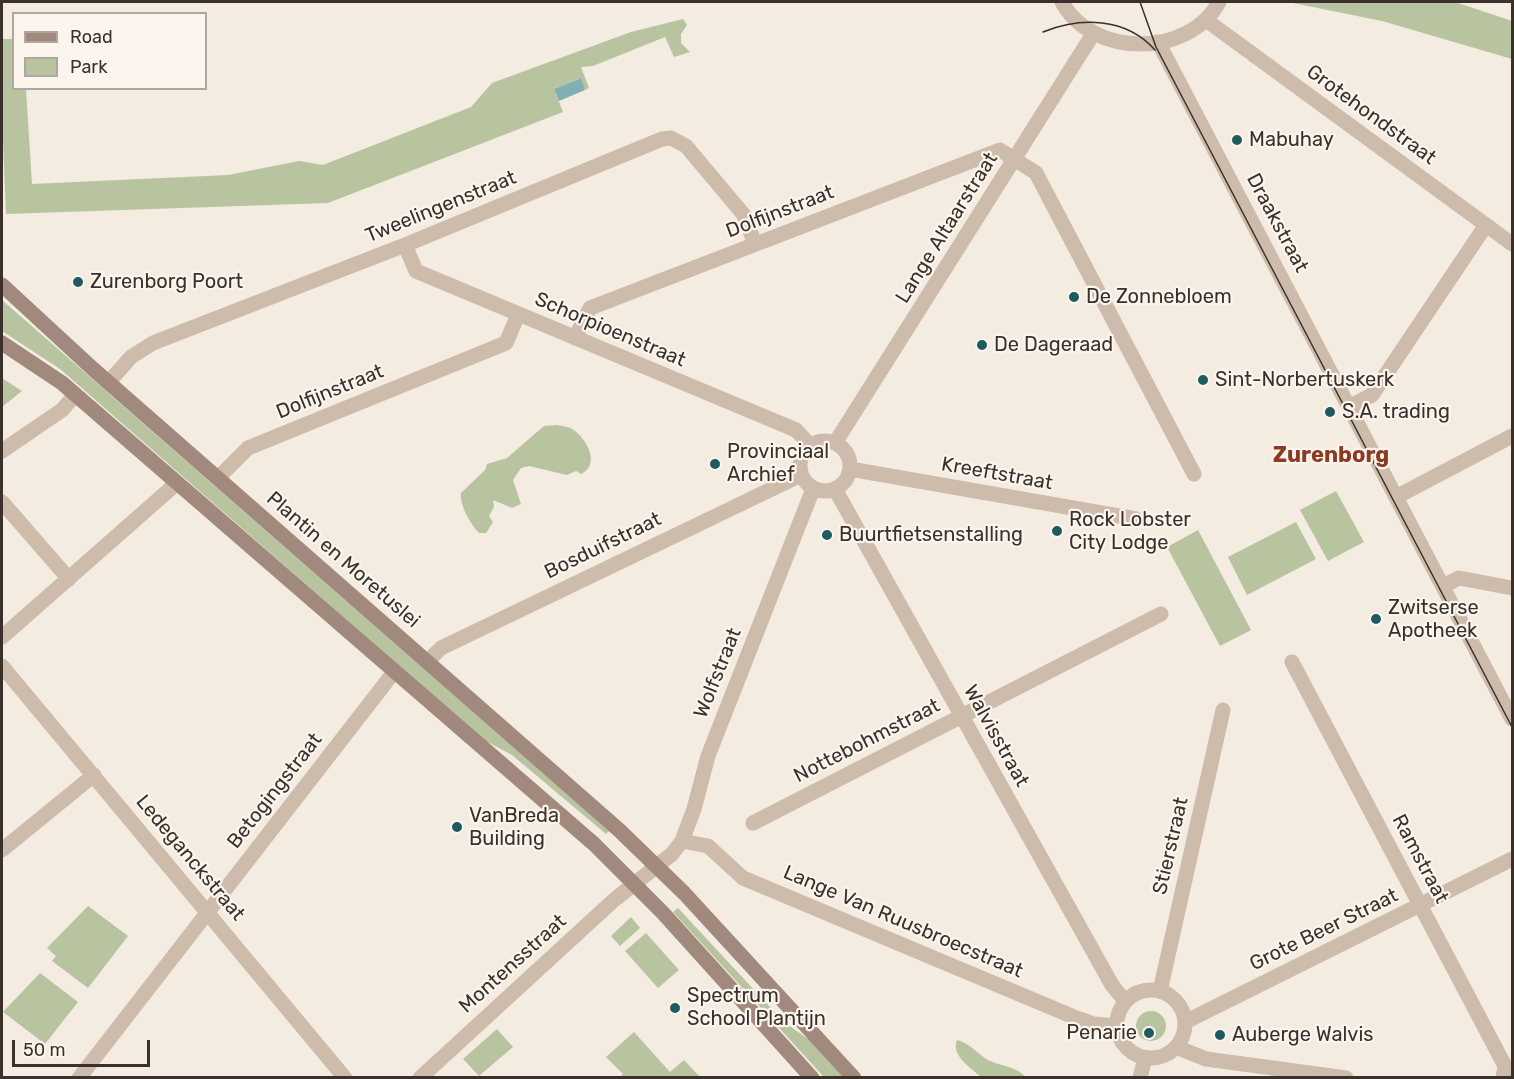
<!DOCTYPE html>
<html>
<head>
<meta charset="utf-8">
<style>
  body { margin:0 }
  #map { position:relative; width:1514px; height:1079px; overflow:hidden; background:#f4ebe1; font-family:Rubik,sans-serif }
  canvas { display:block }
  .frame { position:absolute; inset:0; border:3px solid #3b302b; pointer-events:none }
  .legend { position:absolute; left:12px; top:12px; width:195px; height:78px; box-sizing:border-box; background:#fbf5ee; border:2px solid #aea6a0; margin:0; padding:8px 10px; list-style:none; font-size:18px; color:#3b302b }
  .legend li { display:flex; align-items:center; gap:12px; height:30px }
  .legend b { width:30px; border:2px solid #aea6a0 }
  .scale { position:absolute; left:12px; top:1040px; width:138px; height:27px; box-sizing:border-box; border:3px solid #3b302b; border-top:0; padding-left:8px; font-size:18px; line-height:21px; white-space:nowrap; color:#3b302b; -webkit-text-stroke:4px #fbf5ee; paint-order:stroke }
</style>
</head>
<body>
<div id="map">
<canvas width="1514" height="1079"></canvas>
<div class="frame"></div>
<ul class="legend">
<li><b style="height:8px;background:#a18a7d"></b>Road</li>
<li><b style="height:16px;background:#b8c4a0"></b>Park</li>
</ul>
<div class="scale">50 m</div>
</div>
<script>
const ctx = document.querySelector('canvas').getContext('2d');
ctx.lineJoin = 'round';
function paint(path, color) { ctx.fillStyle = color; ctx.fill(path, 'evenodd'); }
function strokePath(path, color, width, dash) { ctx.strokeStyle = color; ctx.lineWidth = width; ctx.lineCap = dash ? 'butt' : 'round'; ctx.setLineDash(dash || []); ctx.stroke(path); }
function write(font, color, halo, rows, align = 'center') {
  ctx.font = font + ' Rubik,sans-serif'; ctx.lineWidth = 4.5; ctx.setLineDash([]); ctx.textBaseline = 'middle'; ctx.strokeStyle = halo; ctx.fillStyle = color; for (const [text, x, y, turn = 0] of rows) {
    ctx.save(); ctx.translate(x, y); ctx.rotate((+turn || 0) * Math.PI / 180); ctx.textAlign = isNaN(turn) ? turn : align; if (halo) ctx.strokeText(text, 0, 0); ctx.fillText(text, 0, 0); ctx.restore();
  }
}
const green = new Path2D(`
  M 1288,2 L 1455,2 L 1512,21 L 1512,59 L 1382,21 Z
  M 683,19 L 687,25 L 681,34 L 681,43 L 690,52 L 674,57 L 665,37 L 593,66 L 581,67 L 589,88 L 585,90 L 580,78 L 554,89 L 563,112 L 328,203 L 6,214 L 2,116 L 2,39 L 13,39 L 14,88 L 26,89 L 32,184 L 228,175 L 299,161 L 323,165 L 471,107 L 492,83 L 631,32 Z
  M 2,300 L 609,831 L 606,834 L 512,755 L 484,740 L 60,369 L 2,331 Z
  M 2,378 L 22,391 L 2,407 Z
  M 557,425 C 563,426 571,427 575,431 C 588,441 600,465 581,474 L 576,471 L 567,475 L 529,466 L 521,468 L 513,480 L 521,504 L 512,508 L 493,500 L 494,507 L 489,516 L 493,522 L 486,533 L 479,533 C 471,525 459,504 461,493 L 485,470 L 487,464 L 507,458 L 544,426 Z
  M 1336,491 L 1364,542 L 1328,561 L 1300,510 Z
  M 1296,522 L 1316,559 L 1247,595 L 1228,557 Z
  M 1198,530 L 1251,630 L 1220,646 L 1167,547 Z
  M 88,906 L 128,936 L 88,988 L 52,961 L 56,956 L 47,948 Z
  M 678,908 L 784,1022 L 811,1041 L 845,1077 L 824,1077 L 673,912 Z
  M 631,917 L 640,928 L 620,946 L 611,936 Z
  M 646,933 L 679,970 L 658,988 L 625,951 Z
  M 40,973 L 78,1002 L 45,1044 L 3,1012 Z
  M1136 1026a15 15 0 1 1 30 0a15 15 0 1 1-30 0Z
  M 497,1029 L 513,1047 L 479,1076 L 463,1059 Z
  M 634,1032 L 670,1072 L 684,1060 L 700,1077 L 620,1077 L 623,1074 L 606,1057 Z
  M 957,1040 C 970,1043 976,1053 988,1060 C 1003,1067 1013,1065 1026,1077 L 981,1077 C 970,1067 951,1056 957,1040 Z`);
const water = new Path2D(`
  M 581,78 L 585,90 L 559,101 L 554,89 Z`);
const minor = new Path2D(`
  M 1062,2 C 1092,58 1189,58 1219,2
  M 1206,20 L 1512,244
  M 1158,42 L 1512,719
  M 405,245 L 416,271 L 796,430 L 810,445
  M 575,338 L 590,308 L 1000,150 L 1036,173 L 1194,474
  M 108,383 L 131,357 L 153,343 L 405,245 L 662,139 L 671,138 L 686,146 L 744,215 L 755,244
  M 1349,407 L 1372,395 L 1486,225
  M800 466a25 25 0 1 1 50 0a25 25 0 1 1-50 0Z
  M 835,443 L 1093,34
  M 2,451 L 62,410 L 75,395
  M 850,469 L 1136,519
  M 218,478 L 248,448 L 506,343 L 518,315
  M 835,489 L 1112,985 L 1125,1001
  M 1396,497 L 1512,436
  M 2,502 L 69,579
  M 1443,586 L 1459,578 L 1512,588
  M 2,637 L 177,483
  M 428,661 L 441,648 L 801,475
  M 1292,662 L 1505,1066 L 1503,1078
  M 2,666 L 345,1078
  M 753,823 L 1161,614
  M 682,841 L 708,846 L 743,878 L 1074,1017 L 1094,1024 L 1116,1026
  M 2,850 L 94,775
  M1117 1024a34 34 0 1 1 68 0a34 34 0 1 1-68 0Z
  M 1160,991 L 1223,710
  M 1185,1022 L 1512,859
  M 1176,1047 L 1206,1059 L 1346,1078
  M 79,1078 L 394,672
  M 420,1078 L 614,900 L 672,854 L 682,841 L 694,809 L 708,756 L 813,489
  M 1140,1078 L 1145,1058`);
const secondary = new Path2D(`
  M 2,285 L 93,369 L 619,830 L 684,893 L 854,1078
  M 2,343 L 62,383 L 594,844 L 663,913 L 812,1078`);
const tram = new Path2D(`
  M 1140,2 L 1156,47 L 1512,727
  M 1043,32 C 1080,17 1126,17 1155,50`);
const markers = [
  [1237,140,6,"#1f5a5e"],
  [78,282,6,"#1f5a5e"],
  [1074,297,6,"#1f5a5e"],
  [982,345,6,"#1f5a5e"],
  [1203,380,6,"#1f5a5e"],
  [1330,412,6,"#1f5a5e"],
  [715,464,6,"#1f5a5e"],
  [1057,531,6,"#1f5a5e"],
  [827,535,6,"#1f5a5e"],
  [1376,619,6,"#1f5a5e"],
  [457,827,6,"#1f5a5e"],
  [675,1008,6,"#1f5a5e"],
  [1149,1033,6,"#1f5a5e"],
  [1220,1035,6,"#1f5a5e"]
];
const streetNames = [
  ["Grotehondstraat",1371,115,36],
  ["Tweelingenstraat",441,207,-22],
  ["Dolfijnstraat",780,212,-21],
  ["Draakstraat",1277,223,62],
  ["Lange Altaarstraat",947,228,-58],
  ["Schorpioenstraat",610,330,23],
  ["Dolfijnstraat",330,392,-22],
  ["Kreeftstraat",997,474,10],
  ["Bosduifstraat",603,546,-26],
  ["Plantin en Moretuslei",343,560,41],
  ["Wolfstraat",718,673,-68],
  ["Walvisstraat",996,736,61],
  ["Nottebohmstraat",867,741,-27],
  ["Betogingstraat",275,791,-52],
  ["Stierstraat",1171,846,-77],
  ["Ledeganckstraat",190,858,50],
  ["Ramstraat",1420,859,62],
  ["Lange Van Ruusbroecstraat",903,922,23],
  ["Grote Beer Straat",1324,930,-26],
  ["Montensstraat",513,964,-42]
];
const poiNames = [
  ["Mabuhay",1249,140],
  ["Zurenborg Poort",90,282],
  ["De Zonnebloem",1086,297],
  ["De Dageraad",994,345],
  ["Sint-Norbertuskerk",1215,380],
  ["S.A. trading",1342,412],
  ["Provinciaal",727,452],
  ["Archief",727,475],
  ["Rock Lobster",1069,520],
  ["City Lodge",1069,543],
  ["Buurtfietsenstalling",839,535],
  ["Zwitserse",1388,608],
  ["Apotheek",1388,631],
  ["VanBreda",469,816],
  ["Building",469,839],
  ["Spectrum",687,996],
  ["School Plantijn",687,1019],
  ["Penarie",1137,1033,"right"],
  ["Auberge Walvis",1232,1035]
];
const quarterNames = [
  ["Zurenborg",1331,456]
];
paint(green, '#b8c4a0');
paint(water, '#7fb0b2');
strokePath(minor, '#cdbbac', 15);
strokePath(secondary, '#a18a7d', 15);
strokePath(tram, '#3b302b', 1.5);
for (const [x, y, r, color] of markers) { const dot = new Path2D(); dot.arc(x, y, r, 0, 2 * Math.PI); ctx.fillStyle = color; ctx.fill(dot); strokePath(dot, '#fbf5ee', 2); }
write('20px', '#3b302b', '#fbf5ee', streetNames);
write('20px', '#3b302b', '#fbf5ee', poiNames, 'left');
write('bold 22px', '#8c3b22', '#fbf5ee', quarterNames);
</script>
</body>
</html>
